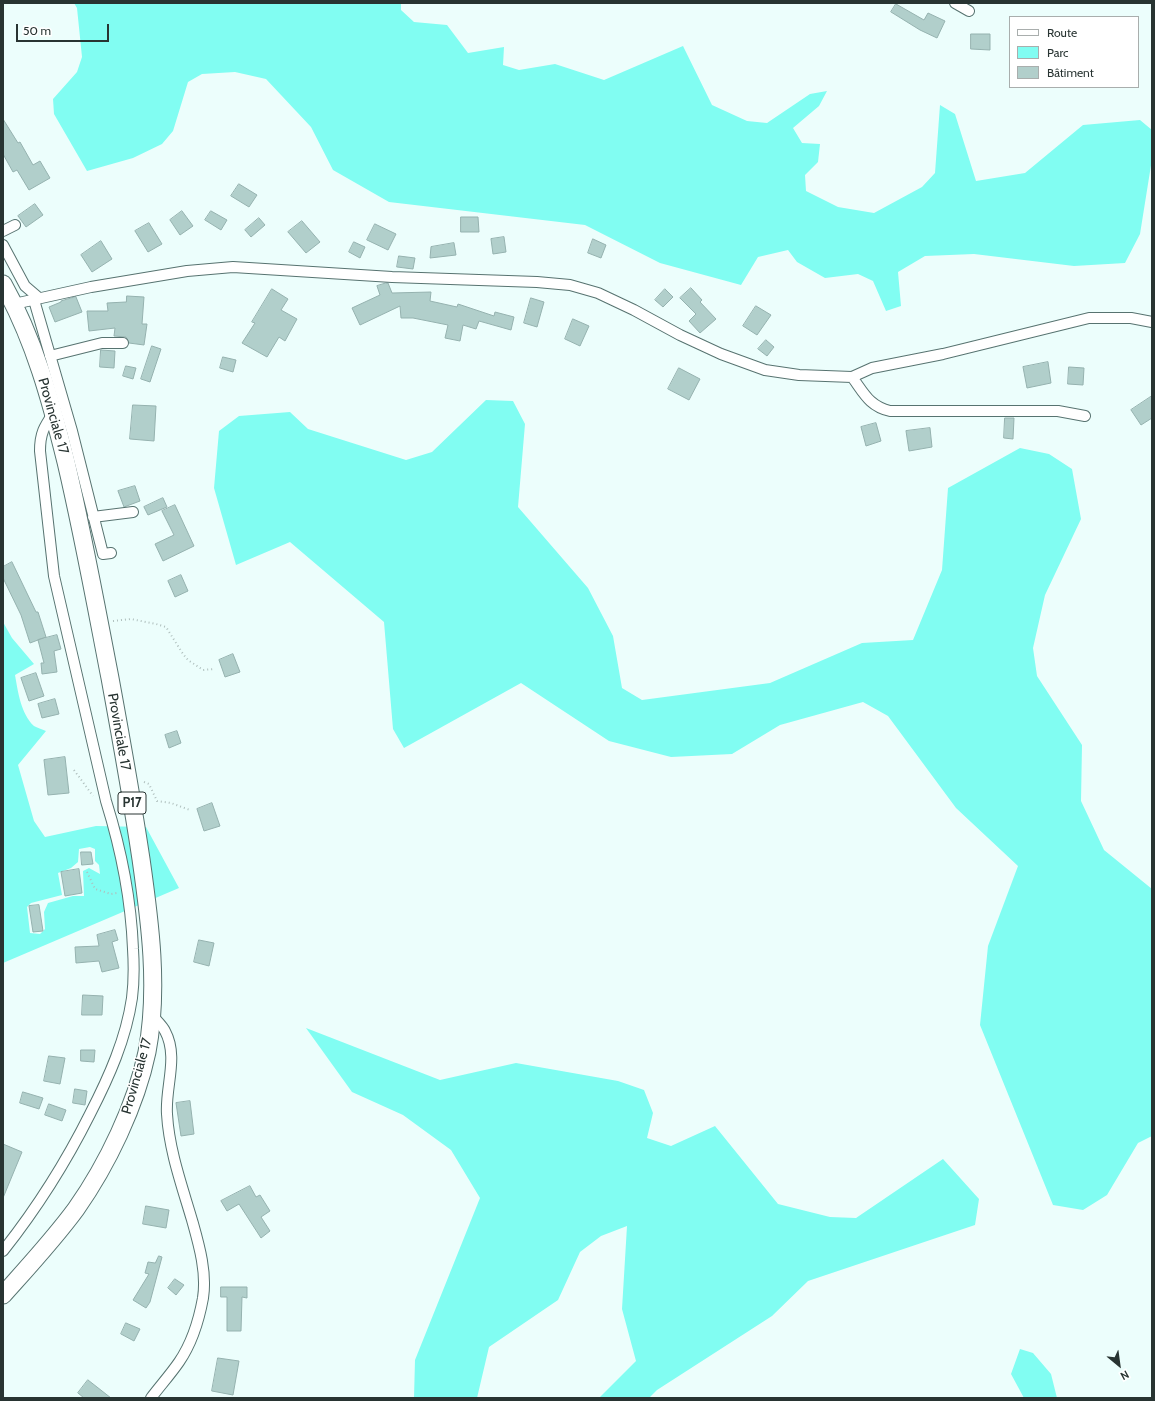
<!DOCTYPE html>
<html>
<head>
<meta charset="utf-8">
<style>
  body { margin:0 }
  #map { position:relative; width:1155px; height:1401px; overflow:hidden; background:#ecfefc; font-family:Cabin,sans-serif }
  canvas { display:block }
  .frame { position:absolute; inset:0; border:4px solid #283432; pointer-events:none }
  .legend { position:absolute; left:1009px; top:16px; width:130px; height:72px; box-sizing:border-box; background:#fff; border:1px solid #a9aead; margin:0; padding:5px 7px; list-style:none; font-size:12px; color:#283432 }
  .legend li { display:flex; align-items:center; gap:8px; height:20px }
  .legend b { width:20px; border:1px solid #a9aead }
  .north { position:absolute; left:1099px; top:1345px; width:40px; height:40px; -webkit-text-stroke:3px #fff; paint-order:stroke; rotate:151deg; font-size:11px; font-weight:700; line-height:16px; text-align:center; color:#283432 }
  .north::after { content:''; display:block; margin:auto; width:14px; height:18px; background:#283432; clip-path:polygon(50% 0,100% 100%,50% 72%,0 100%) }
  .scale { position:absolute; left:16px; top:24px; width:93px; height:18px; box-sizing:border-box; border:2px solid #283432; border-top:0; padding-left:5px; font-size:12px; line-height:14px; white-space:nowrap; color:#283432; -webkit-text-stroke:3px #fff; paint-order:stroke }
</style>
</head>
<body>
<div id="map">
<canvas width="1155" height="1401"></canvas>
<div class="frame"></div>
<ul class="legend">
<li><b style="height:5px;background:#fff"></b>Route</li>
<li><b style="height:11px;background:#81fdf2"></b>Parc</li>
<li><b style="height:11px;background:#b1cfcb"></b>Bâtiment</li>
</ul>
<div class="north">N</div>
<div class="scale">50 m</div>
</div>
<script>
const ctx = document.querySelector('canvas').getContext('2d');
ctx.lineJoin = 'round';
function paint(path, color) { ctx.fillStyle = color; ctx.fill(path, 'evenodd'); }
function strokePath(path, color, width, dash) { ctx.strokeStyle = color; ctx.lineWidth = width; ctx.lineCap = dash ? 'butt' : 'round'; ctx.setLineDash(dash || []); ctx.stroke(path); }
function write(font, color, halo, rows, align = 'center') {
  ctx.font = font + ' Cabin,sans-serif'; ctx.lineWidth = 3; ctx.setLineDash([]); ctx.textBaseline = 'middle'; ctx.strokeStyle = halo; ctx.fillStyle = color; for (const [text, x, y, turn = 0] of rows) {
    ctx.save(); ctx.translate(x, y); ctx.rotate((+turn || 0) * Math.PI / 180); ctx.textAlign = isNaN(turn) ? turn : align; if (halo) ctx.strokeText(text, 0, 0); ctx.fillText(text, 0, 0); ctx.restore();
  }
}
const green = new Path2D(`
  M 74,3 L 401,3 L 401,10 L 414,22 L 447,25 L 468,53 L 504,47 L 503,65 L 519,70 L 555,64 L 604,80 L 683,46 L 712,105 L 747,121 L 767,123 L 810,94 L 827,91 L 819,106 L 793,128 L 802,143 L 820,144 L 818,162 L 805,175 L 806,191 L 838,207 L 874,213 L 922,187 L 935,173 L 940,105 L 955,114 L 976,181 L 1025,173 L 1083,125 L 1140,120 L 1152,130 L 1152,159 L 1140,234 L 1125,263 L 1074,266 L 974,254 L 925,256 L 898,272 L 901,306 L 886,311 L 873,281 L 858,274 L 825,278 L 797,262 L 788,250 L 758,257 L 741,285 L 660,263 L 585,225 L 389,202 L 333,170 L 311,127 L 266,79 L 235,72 L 202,74 L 188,82 L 173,131 L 162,144 L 133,158 L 87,171 L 54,114 L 53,99 L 77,72 L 82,57 L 77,8 Z
  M 486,400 L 513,401 L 525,424 L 518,507 L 588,588 L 613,636 L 622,688 L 642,700 L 770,683 L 862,643 L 913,640 L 942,570 L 948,488 L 1020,448 L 1049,454 L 1072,469 L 1081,519 L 1045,595 L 1033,648 L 1037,676 L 1082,745 L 1081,801 L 1104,850 L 1152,889 L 1152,1136 L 1138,1143 L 1107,1195 L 1083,1210 L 1053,1205 L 980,1025 L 988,946 L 1018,866 L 956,808 L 888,716 L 863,702 L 780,725 L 732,754 L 671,757 L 609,741 L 521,683 L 404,748 L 393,729 L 384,622 L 290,542 L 236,565 L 214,488 L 219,431 L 239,416 L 290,412 L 308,429 L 406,460 L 432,452 Z
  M 3,622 L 12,638 L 34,664 L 15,675 C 18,692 21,714 34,726 C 37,728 42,729 46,731 L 18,765 L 34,821 L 45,837 L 96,826 L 146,827 L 179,888 L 3,963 ZM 90,847 L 95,849 L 95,861 L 99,865 L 100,874 L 89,868 L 83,871 L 84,896 L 73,896 L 48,903 L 44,912 L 45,929 L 40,934 L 30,933 L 27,907 L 31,903 L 62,895 L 58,873 L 71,868 L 78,862 L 79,849 Z
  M 306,1028 L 440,1080 L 516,1063 L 618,1081 L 644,1090 L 653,1113 L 647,1138 L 671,1146 L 715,1126 L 778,1204 L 830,1217 L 856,1218 L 943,1159 L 979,1199 L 975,1225 L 808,1281 L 772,1316 L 657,1390 L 649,1398 L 599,1398 L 636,1361 L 622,1309 L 627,1226 L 601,1236 L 580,1252 L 558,1300 L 489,1347 L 477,1398 L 414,1398 L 415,1360 L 480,1198 L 451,1150 L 403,1115 L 352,1092 Z
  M 1020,1349 L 1033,1353 L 1051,1374 L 1057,1398 L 1024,1398 L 1011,1374 Z`);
const building = new Path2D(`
  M 896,4 L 924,20 L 928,13 L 945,21 L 937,38 L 920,30 L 891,12 Z
  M 971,34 L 990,34 L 990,50 L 971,49 Z
  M 3,119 L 18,143 L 20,142 L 33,165 L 40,161 L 50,178 L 29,190 L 17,170 L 13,172 L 3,154 Z
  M 239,184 L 257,195 L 249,207 L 231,196 Z
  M 35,204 L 43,215 L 26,227 L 18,216 Z
  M 182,211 L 193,226 L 180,235 L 170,220 Z
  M 211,211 L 227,220 L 221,230 L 205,220 Z
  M 461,217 L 478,217 L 479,232 L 461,232 Z
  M 259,218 L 265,225 L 251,237 L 245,230 Z
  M 302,221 L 320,242 L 306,253 L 288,232 Z
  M 149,223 L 162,244 L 148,252 L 135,231 Z
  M 375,224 L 396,234 L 388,250 L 367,240 Z
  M 504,237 L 506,252 L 493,254 L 491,239 Z
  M 593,239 L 606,245 L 601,258 L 588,253 Z
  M 101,241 L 112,259 L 92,272 L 81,255 Z
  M 354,242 L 365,247 L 360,258 L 349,252 Z
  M 454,243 L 456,255 L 430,258 L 431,247 Z
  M 399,256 L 415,258 L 413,269 L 397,267 Z
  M 386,283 L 388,283 L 392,293 L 431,292 L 430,301 L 457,307 L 458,304 L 494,316 L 495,312 L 514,317 L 511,330 L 479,321 L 476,329 L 463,325 L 460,341 L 445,338 L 448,325 L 413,318 L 401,318 L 400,306 L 360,325 L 352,308 L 380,295 L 377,286 Z
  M 691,288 L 702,300 L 700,302 L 716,319 L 700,333 L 689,321 L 696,314 L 680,298 Z
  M 272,289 L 288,299 L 281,310 L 297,319 L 285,341 L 279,337 L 267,357 L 242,343 L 255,323 L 252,322 Z
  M 665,289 L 673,297 L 663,307 L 655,300 Z
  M 127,296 L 144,297 L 142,324 L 147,324 L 144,345 L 129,343 L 126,337 L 114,336 L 115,328 L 89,331 L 87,311 L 108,311 L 107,303 L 126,302 Z
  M 76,297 L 82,312 L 55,322 L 49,307 L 61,302 L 61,301 L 64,300 Z
  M 531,298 L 544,302 L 537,327 L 524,323 Z
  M 756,306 L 771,315 L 757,335 L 743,326 Z
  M 573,319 L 589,326 L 580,346 L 565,339 Z
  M 766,340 L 774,347 L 767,356 L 758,349 Z
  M 152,346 L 161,349 L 150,382 L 141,379 Z
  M 101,350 L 115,351 L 114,368 L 100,367 Z
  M 223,357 L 236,360 L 233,372 L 220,368 Z
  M 1048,362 L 1051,383 L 1027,388 L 1023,367 Z
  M 126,366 L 136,368 L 133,379 L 123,376 Z
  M 1069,367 L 1084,368 L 1083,385 L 1068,384 Z
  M 679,368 L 700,379 L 689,400 L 668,389 Z
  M 1152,396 L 1152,418 L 1141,425 L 1131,410 Z
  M 133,405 L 156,406 L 154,441 L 130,439 Z
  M 1005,418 L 1014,418 L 1013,439 L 1004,438 Z
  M 876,423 L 881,441 L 866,446 L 861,427 Z
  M 930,428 L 932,447 L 909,451 L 906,431 Z
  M 135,486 L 140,501 L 124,507 L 118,491 Z
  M 163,498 L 167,507 L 148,515 L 144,507 Z
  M 175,505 L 194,546 L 163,561 L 155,544 L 174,535 L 162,511 Z
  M 12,562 L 36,612 L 38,612 L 46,637 L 30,643 L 21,615 L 3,578 L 3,567 Z
  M 181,575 L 188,591 L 175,597 L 168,581 Z
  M 57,635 L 61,649 L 54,651 L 57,672 L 42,674 L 41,663 L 44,663 L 38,640 Z
  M 233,654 L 240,672 L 225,677 L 219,660 Z
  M 36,673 L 44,696 L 29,701 L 21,678 Z
  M 55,699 L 59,714 L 42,718 L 38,704 Z
  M 177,731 L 181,743 L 169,748 L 165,735 Z
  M 65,757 L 69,793 L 48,795 L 44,760 Z
  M 212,803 L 220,826 L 204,831 L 197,809 Z
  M 81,852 L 91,852 L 93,864 L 82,865 Z
  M 79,869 L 82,893 L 65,896 L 61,872 Z
  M 39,905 L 43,931 L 33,932 L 29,906 Z
  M 115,930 L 118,940 L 112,942 L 119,968 L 102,972 L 99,961 L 76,963 L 75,947 L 99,946 L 97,935 Z
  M 199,940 L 214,943 L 209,966 L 194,962 Z
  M 83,995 L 103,996 L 102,1015 L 82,1015 Z
  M 81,1050 L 95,1050 L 94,1062 L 81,1061 Z
  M 49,1056 L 65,1058 L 60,1084 L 44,1081 Z
  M 75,1089 L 87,1091 L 85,1105 L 73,1103 Z
  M 23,1092 L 43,1098 L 39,1109 L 20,1103 Z
  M 190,1101 L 194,1134 L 181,1136 L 176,1103 Z
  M 49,1104 L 66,1110 L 62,1121 L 45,1115 Z
  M 3,1144 L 22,1152 L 3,1198 Z
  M 250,1186 L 256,1197 L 260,1195 L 270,1211 L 261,1217 L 270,1231 L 261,1238 L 239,1204 L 227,1211 L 221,1201 Z
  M 146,1206 L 169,1210 L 166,1228 L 143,1224 Z
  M 159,1256 L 162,1257 L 150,1302 L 146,1308 L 133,1300 L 149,1274 L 145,1273 L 148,1262 L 155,1263 Z
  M 175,1279 L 184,1285 L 176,1295 L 168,1288 Z
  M 221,1287 L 247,1287 L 247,1298 L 242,1297 L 241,1331 L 227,1331 L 227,1297 L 221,1297 Z
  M 126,1323 L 140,1329 L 134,1341 L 121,1334 Z
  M 218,1358 L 239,1361 L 233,1395 L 212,1391 Z
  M 88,1380 L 111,1398 L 84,1398 L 78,1393 Z`);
const path = new Path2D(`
  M 113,621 L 131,619 L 156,624 L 166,627 L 183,654 L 188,660 L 203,670 L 214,669
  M 74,770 L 93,796
  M 144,782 L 149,784 L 157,801 L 171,803 L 190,810
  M 87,872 L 95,889 L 111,894 L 117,893`);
const street = new Path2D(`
  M 955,3 L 969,11
  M 3,231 L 15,225
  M 3,245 L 25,286 L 39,298
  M 34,300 L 72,431 L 103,554 L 111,553
  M 14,304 L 91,287 L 187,271 L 233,267 L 392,277 L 537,282 L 570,285 L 598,293 L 634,310 L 680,335 L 721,354 L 765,370 L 799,375 L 852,377 L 872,368 L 943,354 L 1089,318 L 1131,318 L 1152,322
  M 50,356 L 102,343 L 123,343
  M 852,377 C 864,393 869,406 890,411 L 1058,411 L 1085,416
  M 93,517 L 133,512
  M 3,1251 C 37,1208 66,1162 90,1114 C 109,1077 126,1039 132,998 C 134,982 134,965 133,949 C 131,898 121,849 106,801 L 54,576 L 40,451 C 40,433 44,427 54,412
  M 151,1398 C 160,1386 170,1375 179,1362 C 192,1343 199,1320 203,1298 C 207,1272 199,1245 192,1220 C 182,1186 169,1150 167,1114 C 165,1087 179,1057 165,1031 C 162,1025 156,1020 152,1015`);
const primary = new Path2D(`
  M 3,284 C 34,339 51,401 66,462 C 83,534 96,606 110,678 C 121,738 132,799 141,859 C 150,922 159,989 147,1052 C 136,1105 107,1165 76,1209 C 54,1239 28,1267 3,1295`);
const shields = [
  [132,803,28]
];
const shieldNames = [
  ["P17",132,803]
];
const streetNames = [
  ["Provinciale 17",53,416,74],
  ["Provinciale 17",119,732,80],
  ["Provinciale 17",137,1076,-74]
];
paint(green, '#81fdf2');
paint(building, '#b1cfcb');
strokePath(building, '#95b2af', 1);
strokePath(street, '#577370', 12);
strokePath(primary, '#577370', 19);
strokePath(path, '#afbfbd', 2, [1, 3]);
strokePath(street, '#fff', 10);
strokePath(primary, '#fff', 17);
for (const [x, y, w] of shields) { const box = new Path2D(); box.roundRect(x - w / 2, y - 11, w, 22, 3); ctx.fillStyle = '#fff'; ctx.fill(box); strokePath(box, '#283432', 1); }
write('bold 13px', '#283432', null, shieldNames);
write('14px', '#283432', '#fff', streetNames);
</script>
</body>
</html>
